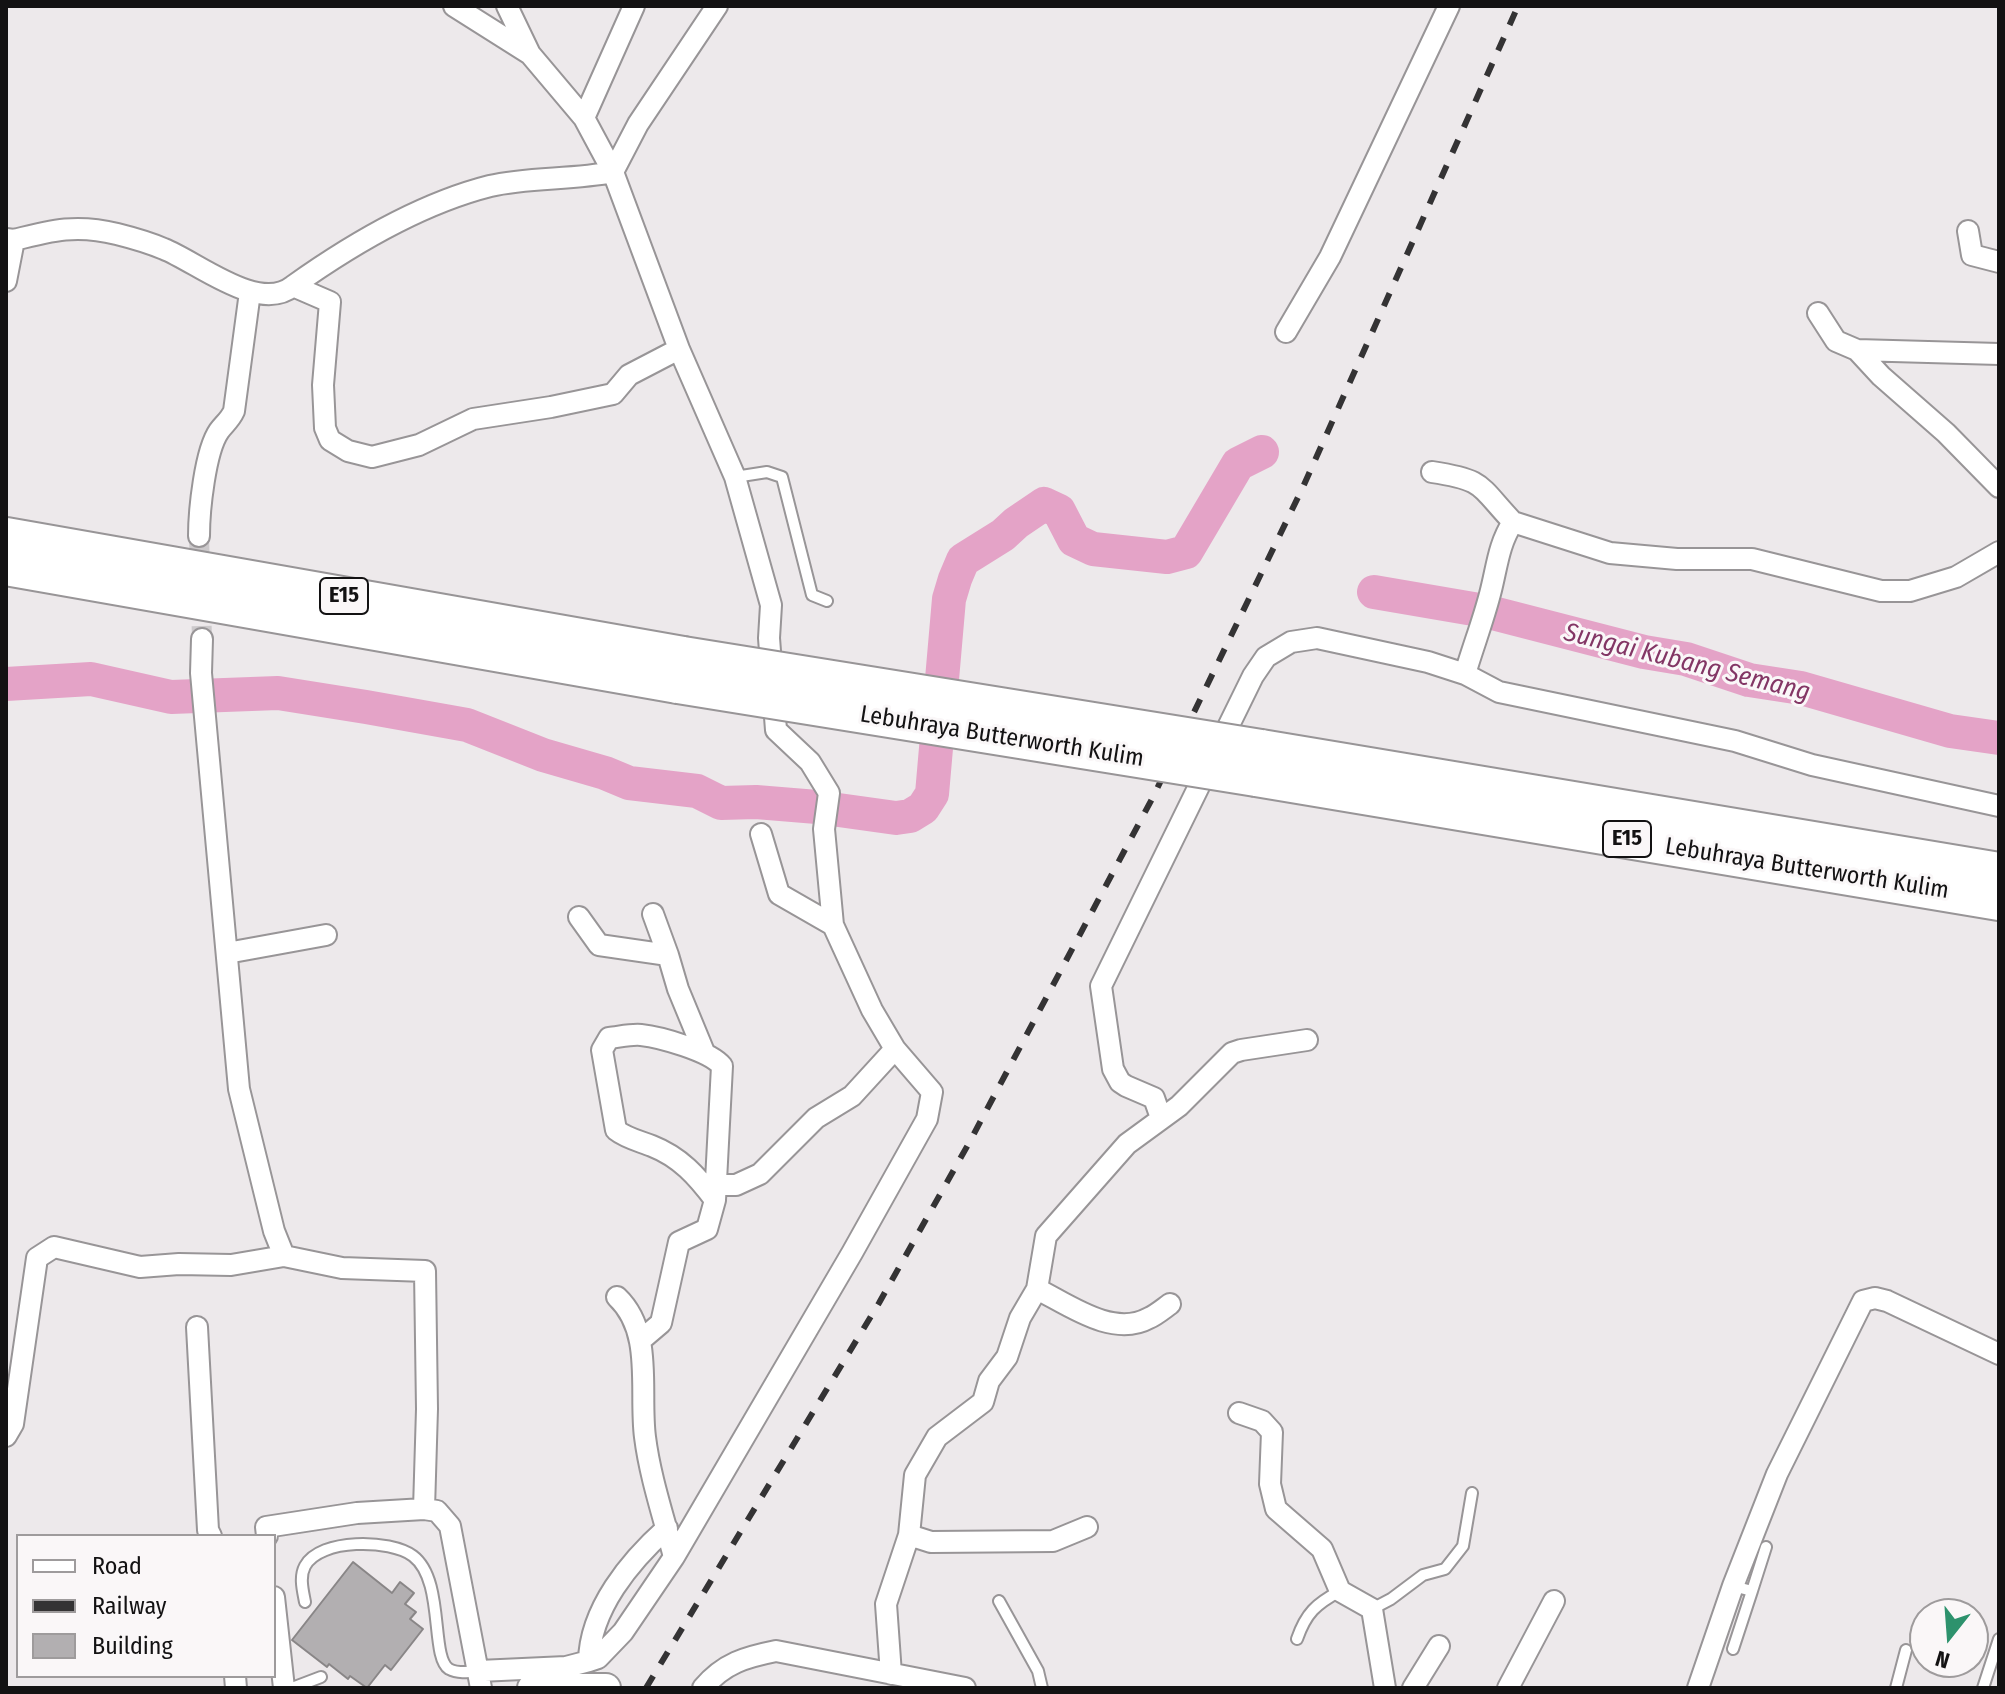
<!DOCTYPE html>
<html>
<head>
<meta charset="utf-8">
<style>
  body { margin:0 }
  #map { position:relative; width:2005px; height:1694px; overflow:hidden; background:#ede9eb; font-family:"Fira Sans Condensed",sans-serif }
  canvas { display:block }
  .frame { position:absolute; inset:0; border:8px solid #131213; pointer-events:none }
  .legend { position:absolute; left:16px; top:1534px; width:260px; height:144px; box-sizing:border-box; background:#faf7f8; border:2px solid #9e9b9c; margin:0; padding:10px 14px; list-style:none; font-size:24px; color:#131213 }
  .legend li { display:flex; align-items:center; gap:16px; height:40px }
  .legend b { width:40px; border:2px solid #9e9b9c }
  .north { position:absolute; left:1909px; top:1598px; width:80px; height:80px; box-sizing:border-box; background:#faf7f8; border:2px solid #9e9b9c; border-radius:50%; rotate:197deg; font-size:22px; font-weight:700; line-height:32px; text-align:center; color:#131213 }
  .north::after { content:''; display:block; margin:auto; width:28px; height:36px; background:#2d926d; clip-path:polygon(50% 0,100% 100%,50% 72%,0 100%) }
</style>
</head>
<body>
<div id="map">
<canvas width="2005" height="1694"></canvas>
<div class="frame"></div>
<ul class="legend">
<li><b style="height:10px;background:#fff"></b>Road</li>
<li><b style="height:10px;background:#343334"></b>Railway</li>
<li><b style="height:22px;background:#b2afb1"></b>Building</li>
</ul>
<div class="north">N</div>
</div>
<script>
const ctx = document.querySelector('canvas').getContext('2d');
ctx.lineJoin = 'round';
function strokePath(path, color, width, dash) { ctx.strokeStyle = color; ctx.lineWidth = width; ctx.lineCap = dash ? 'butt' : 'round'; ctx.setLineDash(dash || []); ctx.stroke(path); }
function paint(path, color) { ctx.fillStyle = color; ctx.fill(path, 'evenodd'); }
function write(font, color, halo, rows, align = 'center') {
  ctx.font = font + ' "Fira Sans Condensed",sans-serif'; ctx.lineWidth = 6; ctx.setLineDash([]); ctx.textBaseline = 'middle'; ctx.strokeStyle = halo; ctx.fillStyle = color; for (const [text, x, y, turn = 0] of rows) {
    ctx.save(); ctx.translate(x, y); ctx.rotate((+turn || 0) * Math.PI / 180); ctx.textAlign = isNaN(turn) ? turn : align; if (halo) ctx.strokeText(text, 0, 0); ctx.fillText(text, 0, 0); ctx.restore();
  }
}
const river = new Path2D(`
  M 1374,592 L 1485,611 L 1644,652 L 1686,659 L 1749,680 L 1801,688 L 1950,731 L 1999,738
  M 6,684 L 91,679 L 171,697 L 278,693 L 366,707 L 467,725 L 543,755 L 605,773 L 629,783 L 697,791 L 721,803 L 756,802 L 817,807 L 896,818 L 910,816 L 923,808 L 932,794 L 949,599 L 955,579 L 963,560 L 1003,535 L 1016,523 L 1044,504 L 1059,511 L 1074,540 L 1093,549 L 1167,557 L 1186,552 L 1238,464 L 1262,452`);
const building = new Path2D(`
  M 353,1562 L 392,1593 L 400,1582 L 414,1593 L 405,1604 L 416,1612 L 410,1619 L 423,1629 L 391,1670 L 385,1665 L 367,1688 L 350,1676 L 348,1679 L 329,1664 L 327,1667 L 292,1640 Z`);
const minorTunnel = new Path2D(`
  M 199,536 L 202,639`);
const service = new Path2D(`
  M 735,477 L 767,472 L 782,477 L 812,595 L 827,601
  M 1733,1586 L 1752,1591 L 1733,1649
  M 1752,1591 L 1766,1547
  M 999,1601 L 1038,1671 L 1042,1688
  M 305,1602 C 303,1591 299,1577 305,1566 C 320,1538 390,1539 413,1556 C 445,1580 430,1657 449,1669 C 458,1674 470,1672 479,1671
  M 1372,1609 L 1391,1599 L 1423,1575 L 1445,1569 L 1463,1546 L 1472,1493
  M 1297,1639 C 1306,1613 1316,1604 1340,1591
  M 292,1688 L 321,1677
  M 1896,1688 L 1906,1650
  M 1983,1688 L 1999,1639`);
const minor = new Path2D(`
  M 454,6 L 530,54 L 584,118 L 613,172 L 679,349 L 735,477 L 771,605 L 769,638 L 776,730 L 810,762 L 829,793 L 824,829 L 833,925 L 872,1010 L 895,1049 L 932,1092 L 927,1119 L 852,1253 L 674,1557 L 623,1632 L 598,1658 L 589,1661 L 566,1667 L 479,1671
  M 507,6 L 530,54
  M 584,118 L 634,6
  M 1968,231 L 1972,255 L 1999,262
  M 6,239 L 14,240 C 53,230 77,224 117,234 C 133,238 150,243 164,249 C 197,262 259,314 293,286 L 330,302 L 323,385 L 325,428 L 330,440 L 348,451 L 372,457 L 419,445 L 473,419 L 551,407 L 613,394 L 629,375 L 679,349
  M 6,281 L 14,240
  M 293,286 C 352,244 419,204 490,186 C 527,177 573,180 613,172 L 638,124 L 717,6
  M 1818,313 L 1836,341 L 1857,350 L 1999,354
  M 1286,332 L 1330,257 L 1449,6
  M 1857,350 L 1881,376 L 1946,433 L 1999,487
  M 1432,472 C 1485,480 1478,485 1513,522 C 1498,545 1497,568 1490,594 C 1483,621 1473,647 1465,674
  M 1513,522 L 1610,553 L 1677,559 L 1752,559 L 1881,591 L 1910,591 L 1956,577 L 1999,552
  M 199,536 C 199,511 205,451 219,431 C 224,424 230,420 234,411 L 250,292
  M 202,639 L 201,673 L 239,1089 L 274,1231 L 284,1256
  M 761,834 L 779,894 L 833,925
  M 653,914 L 668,955
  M 579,917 L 599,945 L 668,955 L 678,989 L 704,1052
  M 227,953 L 326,935
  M 1161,1118 L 1154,1098 L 1126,1086 L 1120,1082 L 1113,1069 L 1101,986 L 1253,676 L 1266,657 L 1291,642 L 1317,638 L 1428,662 L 1465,674 L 1499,692 L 1735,741 L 1812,765 L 1999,806
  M 716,1185 L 736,1185 L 760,1174 L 816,1118 L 852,1096 L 895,1049
  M 1037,1289 C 1069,1305 1113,1338 1149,1318 C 1156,1315 1163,1309 1170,1304
  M 617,1297 C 654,1332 639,1391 645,1437 C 650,1477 664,1518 674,1557
  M 197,1327 L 208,1530 L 211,1536
  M 641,1340 L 661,1323 L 679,1242 L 707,1229 L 715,1200 C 697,1176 680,1157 652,1146 C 639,1141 626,1138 616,1130 L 602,1050 L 609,1038 C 619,1037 631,1034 641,1035 C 660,1037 710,1051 722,1066 L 715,1200
  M 1239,1413 L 1262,1421 L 1272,1432 L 1270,1484 L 1276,1509 L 1322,1549 L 1340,1591 L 1372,1609 L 1385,1688
  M 6,1436 L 13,1424 L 37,1258 L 54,1247 L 140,1267 L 179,1264 L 231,1265 L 284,1256 L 342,1268 L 425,1271 L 427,1409 L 424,1509
  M 909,1535 L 931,1542 L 1053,1541 L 1087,1527
  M 267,1536 L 266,1527 L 357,1513 L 424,1509 L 437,1511 L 450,1526 L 481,1688
  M 274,1597 L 284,1688
  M 589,1661 C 590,1609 630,1561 667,1528
  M 891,1674 L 886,1604 L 909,1535 L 915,1475 L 937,1437 L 983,1402 L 989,1381 L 1007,1357 L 1020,1318 L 1037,1289 L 1046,1236 L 1127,1144 L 1179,1106 L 1232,1053 L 1241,1050 L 1307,1040
  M 235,1676 L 236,1688
  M 703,1688 C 724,1663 746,1657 776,1651 L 965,1688
  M 1413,1688 L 1439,1646
  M 1508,1688 L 1554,1601
  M 1698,1688 L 1733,1586 L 1777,1474 L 1863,1301 L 1875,1298 L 1887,1301 L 1999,1354`);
const secondary = new Path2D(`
  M 532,1688 L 606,1688`);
const motorway = new Path2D(`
  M 6,537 L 683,656
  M 6,566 L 678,684
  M 1261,749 L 1999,872
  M 1256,777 L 1999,901`);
const rail = new Path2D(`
  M 646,1688 L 879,1303 L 969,1143 L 1153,797 L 1303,487 L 1518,6`);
const motorwayBridge = new Path2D(`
  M 683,656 L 1261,749
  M 678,684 L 1256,777`);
const shields = [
  [344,596,48],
  [1627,839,48]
];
const shieldNames = [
  ["E15",344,596],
  ["E15",1627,839]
];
const streetNames = [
  ["Lebuhraya Butterworth Kulim",1002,737,9],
  ["Lebuhraya Butterworth Kulim",1807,869,9]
];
const waterNames = [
  ["Sungai Kubang Semang",1687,663,14]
];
strokePath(river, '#e4a3c7', 34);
paint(building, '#b2afb1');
strokePath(building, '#898687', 2);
strokePath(minorTunnel, '#ccc9cb', 20, [20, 10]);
strokePath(service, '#989597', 14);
strokePath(minor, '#989597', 24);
strokePath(secondary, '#989597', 32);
strokePath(motorway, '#989597', 42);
strokePath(service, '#fff', 10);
strokePath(minor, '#fff', 20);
strokePath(secondary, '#fff', 28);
strokePath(motorway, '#fff', 38);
strokePath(rail, '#343334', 6, [14, 14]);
strokePath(motorwayBridge, '#989597', 42, []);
strokePath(motorwayBridge, '#fff', 38);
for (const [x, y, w] of shields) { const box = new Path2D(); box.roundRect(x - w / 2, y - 18, w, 36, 6); ctx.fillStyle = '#faf7f8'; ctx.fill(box); strokePath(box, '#131213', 2); }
write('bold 22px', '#131213', null, shieldNames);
write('24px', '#131213', '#faf7f8', streetNames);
write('italic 26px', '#833665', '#faf7f8', waterNames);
</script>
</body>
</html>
